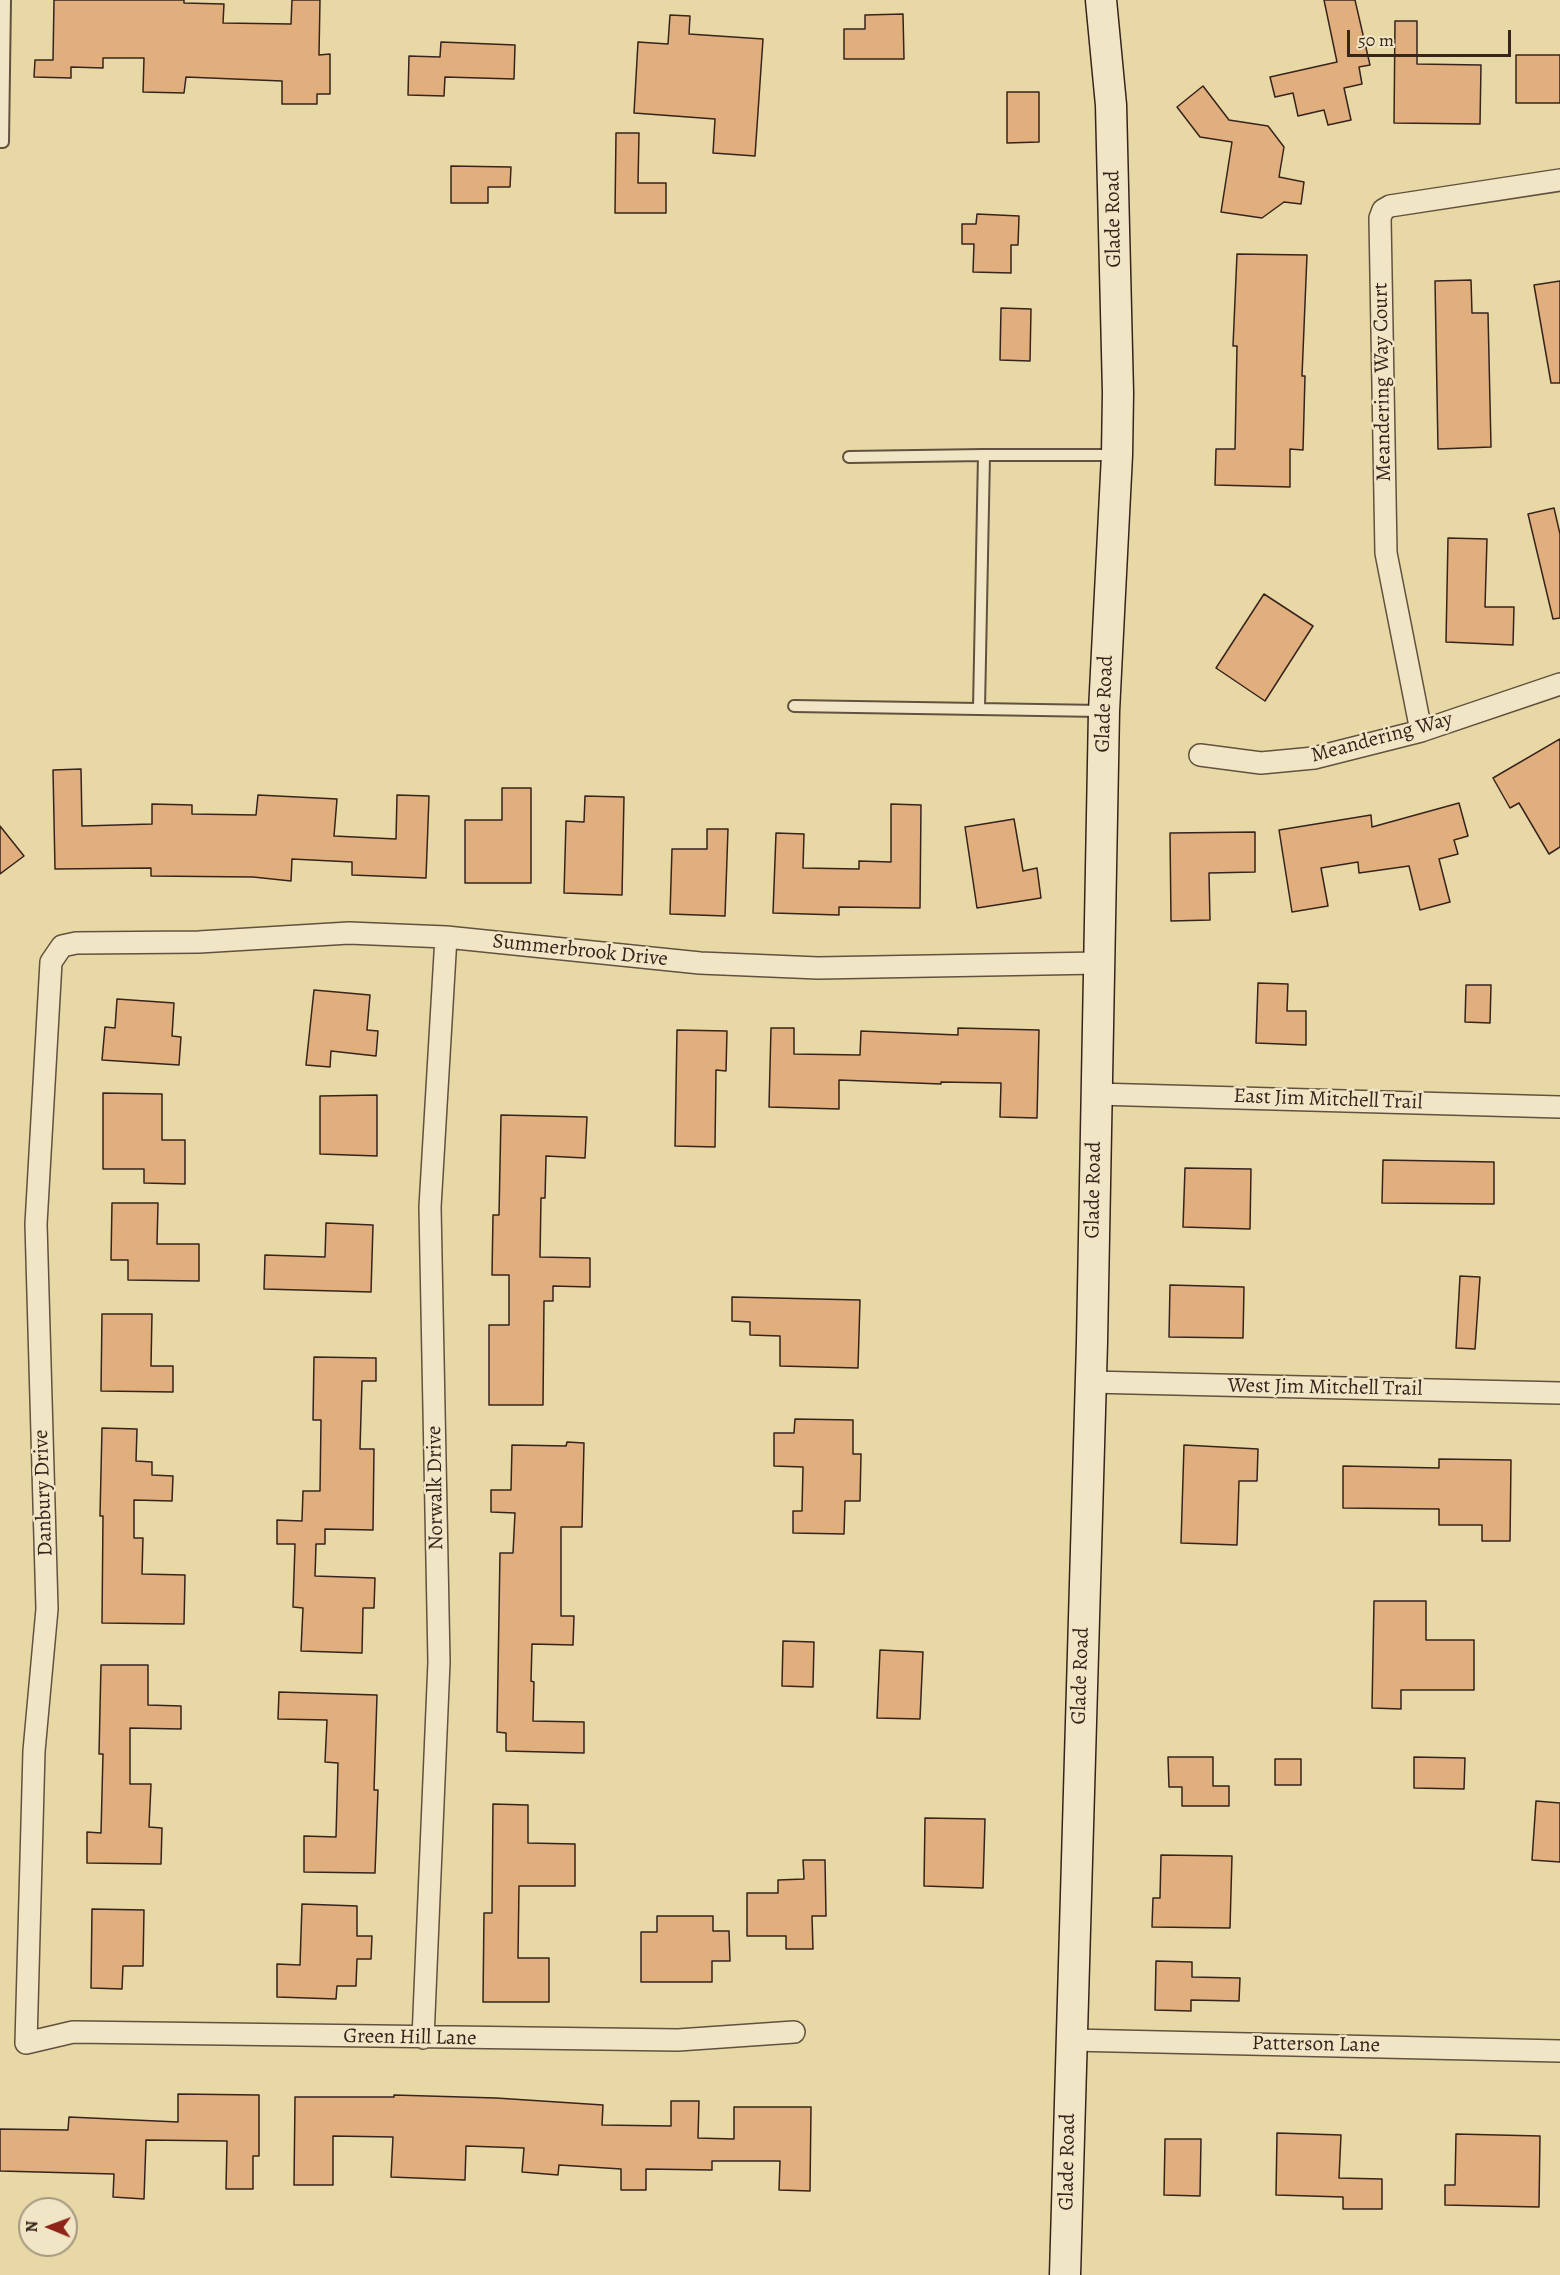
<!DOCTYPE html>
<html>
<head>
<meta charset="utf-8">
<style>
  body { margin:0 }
  #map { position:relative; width:1560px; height:2275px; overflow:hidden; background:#e8d8a6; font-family:Alegreya,serif }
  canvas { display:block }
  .north { position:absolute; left:18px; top:2197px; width:60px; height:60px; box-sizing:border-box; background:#f0e6c5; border:2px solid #a69882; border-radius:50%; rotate:271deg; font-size:16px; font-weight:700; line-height:24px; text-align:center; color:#36241d }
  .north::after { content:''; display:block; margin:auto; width:21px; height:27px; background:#8f2418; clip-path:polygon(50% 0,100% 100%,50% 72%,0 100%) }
  .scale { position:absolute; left:1347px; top:30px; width:164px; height:27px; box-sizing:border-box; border:3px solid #36241d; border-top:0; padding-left:8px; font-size:18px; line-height:21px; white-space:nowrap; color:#36241d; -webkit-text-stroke:4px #f0e6c5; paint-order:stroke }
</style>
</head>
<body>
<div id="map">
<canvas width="1560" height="2275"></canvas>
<div class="north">N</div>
<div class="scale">50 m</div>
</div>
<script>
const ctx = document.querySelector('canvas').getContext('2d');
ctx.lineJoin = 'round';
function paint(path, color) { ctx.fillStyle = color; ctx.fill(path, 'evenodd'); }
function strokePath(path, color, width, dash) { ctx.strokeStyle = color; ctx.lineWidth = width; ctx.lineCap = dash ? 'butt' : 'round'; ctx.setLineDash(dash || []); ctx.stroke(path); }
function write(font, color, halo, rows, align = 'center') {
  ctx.font = font + ' Alegreya,serif'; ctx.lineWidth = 5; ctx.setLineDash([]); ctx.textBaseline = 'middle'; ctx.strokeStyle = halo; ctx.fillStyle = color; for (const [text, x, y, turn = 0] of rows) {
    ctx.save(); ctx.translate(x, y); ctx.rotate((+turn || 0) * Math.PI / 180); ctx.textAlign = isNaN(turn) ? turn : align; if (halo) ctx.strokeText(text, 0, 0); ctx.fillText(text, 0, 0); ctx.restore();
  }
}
const building = new Path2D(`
  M 54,0 L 184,0 L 184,3 L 224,4 L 223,23 L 291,24 L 292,0 L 320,0 L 319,55 L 330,54 L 330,94 L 317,94 L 317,104 L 282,104 L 282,81 L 186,77 L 184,93 L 143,92 L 144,58 L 103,58 L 103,68 L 71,67 L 71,78 L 34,77 L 35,60 L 53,60 Z
  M 1324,0 L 1355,0 L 1370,65 L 1359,67 L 1362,84 L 1344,88 L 1351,120 L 1328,125 L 1324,110 L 1298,116 L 1293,93 L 1275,97 L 1270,77 L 1337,62 Z
  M 903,14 L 904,59 L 844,59 L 844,29 L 865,29 L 865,15 Z
  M 670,15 L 690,16 L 689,34 L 763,39 L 755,156 L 713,153 L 715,119 L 634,113 L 638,42 L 668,44 Z
  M 1395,21 L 1417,21 L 1417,64 L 1481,65 L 1480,124 L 1394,123 Z
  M 441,42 L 515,45 L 514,79 L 445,77 L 444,96 L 408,95 L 409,56 L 440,57 Z
  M 1516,55 L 1560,55 L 1560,103 L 1516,103 Z
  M 1203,86 L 1229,120 L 1268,126 L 1284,147 L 1279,177 L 1304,182 L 1301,204 L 1284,202 L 1262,218 L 1221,212 L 1232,142 L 1200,137 L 1177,107 Z
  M 1007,92 L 1039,92 L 1039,142 L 1007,143 Z
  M 616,133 L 639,133 L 638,183 L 666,183 L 666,213 L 615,213 Z
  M 451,166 L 511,167 L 510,187 L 488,187 L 488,203 L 451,203 Z
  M 977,214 L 1019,216 L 1018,245 L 1011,245 L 1011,273 L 973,272 L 974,244 L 962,244 L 962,224 L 976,224 Z
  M 1237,254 L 1307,255 L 1302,376 L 1305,376 L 1303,450 L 1290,449 L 1290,487 L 1215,485 L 1216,449 L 1235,449 L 1237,346 L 1233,346 Z
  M 1471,280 L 1472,313 L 1488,313 L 1491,447 L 1438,449 L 1435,281 Z
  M 1560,281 L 1560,383 L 1551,383 L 1534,285 Z
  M 1001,308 L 1031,309 L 1030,361 L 1000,360 Z
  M 1554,508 L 1560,534 L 1560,618 L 1553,619 L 1528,514 Z
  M 1448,538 L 1487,539 L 1485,607 L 1514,607 L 1513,645 L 1446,642 Z
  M 1264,594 L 1313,626 L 1265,701 L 1216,668 Z
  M 1560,739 L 1560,847 L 1549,854 L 1519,803 L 1510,808 L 1493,778 Z
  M 81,769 L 82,826 L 152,824 L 152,804 L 192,805 L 192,814 L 256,815 L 258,795 L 337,799 L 334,836 L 396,839 L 397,795 L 429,796 L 426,878 L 352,875 L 352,862 L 292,859 L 291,881 L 253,877 L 151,876 L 151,868 L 55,869 L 53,770 Z
  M 502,788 L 531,788 L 531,883 L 465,883 L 465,820 L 502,820 Z
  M 585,796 L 624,797 L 622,895 L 564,893 L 566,821 L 584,822 Z
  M 1459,803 L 1468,836 L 1454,840 L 1458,854 L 1439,859 L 1450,902 L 1420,910 L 1409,866 L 1359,873 L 1358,862 L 1321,868 L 1328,906 L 1292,912 L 1279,830 L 1371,815 L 1372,827 Z
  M 891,804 L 921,805 L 920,908 L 839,907 L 839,915 L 773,913 L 776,833 L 804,834 L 803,868 L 859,869 L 859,861 L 891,862 Z
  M 1014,819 L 1023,871 L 1037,868 L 1041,898 L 977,908 L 965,827 Z
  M 0,826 L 24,856 L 0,874 Z
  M 707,829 L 728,829 L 725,916 L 670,914 L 672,849 L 707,849 Z
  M 1255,832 L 1255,872 L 1209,873 L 1210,920 L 1171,921 L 1170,833 Z
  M 1258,983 L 1288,984 L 1287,1011 L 1306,1011 L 1306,1045 L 1256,1043 Z
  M 1466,985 L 1491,985 L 1490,1023 L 1465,1022 Z
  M 314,990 L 370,995 L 367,1030 L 378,1031 L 376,1056 L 331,1051 L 330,1067 L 306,1065 Z
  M 117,999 L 174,1003 L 172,1036 L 181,1037 L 179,1065 L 102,1060 L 105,1027 L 115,1028 Z
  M 771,1028 L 794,1028 L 794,1054 L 860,1055 L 861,1031 L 958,1035 L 958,1028 L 1039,1030 L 1037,1118 L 1000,1117 L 1001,1083 L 941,1082 L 941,1084 L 839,1080 L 839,1109 L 769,1107 Z
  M 677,1030 L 727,1031 L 726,1071 L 716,1070 L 715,1147 L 675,1146 Z
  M 103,1093 L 162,1094 L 162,1140 L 185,1140 L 185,1184 L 144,1183 L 144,1169 L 103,1169 Z
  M 377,1095 L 377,1156 L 320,1154 L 320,1096 Z
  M 501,1115 L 587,1117 L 585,1158 L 546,1156 L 545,1198 L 541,1198 L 540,1257 L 590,1258 L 590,1287 L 553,1286 L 553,1301 L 544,1301 L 543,1405 L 489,1405 L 489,1325 L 509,1325 L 509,1275 L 492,1275 L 493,1215 L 499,1215 Z
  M 1383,1160 L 1494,1162 L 1494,1204 L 1382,1203 Z
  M 1185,1168 L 1251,1169 L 1250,1229 L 1183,1227 Z
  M 112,1203 L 158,1203 L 157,1244 L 199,1244 L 199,1281 L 128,1280 L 128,1260 L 111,1260 Z
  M 326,1223 L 373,1225 L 371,1292 L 264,1289 L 265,1255 L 325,1257 Z
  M 1460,1276 L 1480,1277 L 1475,1349 L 1456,1348 Z
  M 1170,1285 L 1244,1287 L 1243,1338 L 1169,1337 Z
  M 732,1297 L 860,1300 L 858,1368 L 780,1366 L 780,1336 L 750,1335 L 750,1322 L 732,1321 Z
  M 102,1314 L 152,1314 L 151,1366 L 173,1366 L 173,1392 L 101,1391 Z
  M 314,1357 L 376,1358 L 376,1381 L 362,1381 L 360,1449 L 374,1449 L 373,1530 L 325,1529 L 325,1544 L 316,1544 L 315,1576 L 375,1578 L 374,1608 L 363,1608 L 362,1653 L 301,1651 L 303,1608 L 293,1607 L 295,1544 L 277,1544 L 277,1520 L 302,1521 L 303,1491 L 320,1491 L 321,1420 L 313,1420 Z
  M 795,1419 L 853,1420 L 853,1454 L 861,1454 L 860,1501 L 845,1501 L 844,1534 L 793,1533 L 793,1511 L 802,1511 L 803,1467 L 774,1466 L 774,1433 L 794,1433 Z
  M 102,1428 L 137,1429 L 136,1461 L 152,1462 L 152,1475 L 173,1476 L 172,1501 L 134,1500 L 134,1538 L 143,1538 L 142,1574 L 185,1575 L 184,1624 L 102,1623 L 103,1516 L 100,1516 Z
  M 567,1442 L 584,1443 L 582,1527 L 561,1527 L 561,1616 L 574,1616 L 573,1645 L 532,1644 L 531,1681 L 534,1682 L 533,1721 L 584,1722 L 584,1753 L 506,1751 L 506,1733 L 497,1732 L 500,1553 L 513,1553 L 515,1513 L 491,1512 L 491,1490 L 511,1490 L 512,1445 L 566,1446 Z
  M 1184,1445 L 1258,1449 L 1257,1481 L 1239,1481 L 1237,1545 L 1181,1543 Z
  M 1439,1459 L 1511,1460 L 1510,1541 L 1482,1541 L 1482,1525 L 1439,1525 L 1439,1509 L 1343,1508 L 1343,1466 L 1439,1468 Z
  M 1374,1601 L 1426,1601 L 1426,1640 L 1474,1640 L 1474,1690 L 1401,1690 L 1401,1709 L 1372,1708 Z
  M 783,1641 L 814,1642 L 813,1687 L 782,1686 Z
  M 880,1650 L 923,1652 L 920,1719 L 877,1718 Z
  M 101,1665 L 148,1665 L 148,1705 L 181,1706 L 181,1729 L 130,1728 L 130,1784 L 151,1784 L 149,1827 L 162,1828 L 161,1864 L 87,1863 L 87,1832 L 101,1833 L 103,1754 L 99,1754 Z
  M 279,1692 L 377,1695 L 374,1790 L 378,1790 L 375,1873 L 304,1872 L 304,1836 L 336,1837 L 338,1763 L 325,1762 L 327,1720 L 278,1719 Z
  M 1168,1757 L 1213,1757 L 1213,1786 L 1229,1786 L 1229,1806 L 1182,1806 L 1182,1787 L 1169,1787 Z
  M 1414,1757 L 1465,1758 L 1464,1789 L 1414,1788 Z
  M 1275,1759 L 1301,1759 L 1301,1785 L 1275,1785 Z
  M 1536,1801 L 1560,1803 L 1560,1862 L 1532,1860 Z
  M 493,1804 L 528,1805 L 528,1843 L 575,1844 L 575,1886 L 519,1886 L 518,1958 L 549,1958 L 549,2002 L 483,2002 L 484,1913 L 492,1913 Z
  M 925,1818 L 985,1819 L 983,1888 L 924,1886 Z
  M 1161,1855 L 1232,1856 L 1230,1928 L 1152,1927 L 1153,1898 L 1160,1898 Z
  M 803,1860 L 825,1860 L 826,1916 L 812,1916 L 813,1949 L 786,1949 L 786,1936 L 747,1936 L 747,1893 L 778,1893 L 778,1880 L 804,1879 Z
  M 302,1904 L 357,1906 L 357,1936 L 372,1936 L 371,1959 L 357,1959 L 356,1986 L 337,1986 L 336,1999 L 277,1997 L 277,1964 L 300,1965 Z
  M 92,1909 L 144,1910 L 143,1966 L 123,1966 L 122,1989 L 91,1988 Z
  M 657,1916 L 713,1916 L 713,1931 L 729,1931 L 730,1961 L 712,1961 L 712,1982 L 641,1982 L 641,1932 L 657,1932 Z
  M 1156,1961 L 1192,1962 L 1192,1977 L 1240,1978 L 1239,2001 L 1191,2000 L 1191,2011 L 1155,2010 Z
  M 178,2094 L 259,2095 L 259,2156 L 253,2156 L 253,2189 L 226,2189 L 227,2141 L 146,2140 L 144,2199 L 113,2197 L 114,2174 L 0,2171 L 0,2129 L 68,2130 L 69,2117 L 178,2122 Z
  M 394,2095 L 496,2098 L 603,2105 L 602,2125 L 671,2126 L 671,2101 L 699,2101 L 698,2138 L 734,2139 L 734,2107 L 811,2107 L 810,2191 L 779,2190 L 780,2161 L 712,2161 L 712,2170 L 646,2169 L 646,2190 L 621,2190 L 621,2169 L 559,2165 L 558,2175 L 522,2172 L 524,2148 L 466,2146 L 465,2180 L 391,2177 L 393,2137 L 333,2136 L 333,2185 L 294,2185 L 295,2097 L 394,2097 Z
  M 1277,2133 L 1341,2135 L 1339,2178 L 1382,2179 L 1382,2209 L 1343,2209 L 1343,2197 L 1276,2195 Z
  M 1456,2134 L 1540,2136 L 1539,2207 L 1445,2205 L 1445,2185 L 1455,2185 Z
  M 1165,2139 L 1201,2139 L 1200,2196 L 1164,2195 Z`);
const service = new Path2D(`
  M 0,142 L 3,142 L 5,0
  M 849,457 L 984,455
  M 794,706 L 1101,711
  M 979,708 L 984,455 L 1114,455`);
const minor = new Path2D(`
  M 1421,731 L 1386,553 L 1380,218 L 1383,210 L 1390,206 L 1560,180
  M 1200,755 L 1261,763 L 1314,758 L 1421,731 L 1560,684
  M 1096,1094 L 1560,1107
  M 1090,1382 L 1560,1393
  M 794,2032 L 678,2040 L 73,2032 L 26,2043 L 34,1751 L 47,1609 L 36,1224 L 51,962 L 62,946 L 76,943 L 199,942 L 349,933 L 446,937 L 700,963 L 818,968 L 1099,963
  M 423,2038 L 439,1662 L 430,1207 L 446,937
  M 1071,2040 L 1560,2051`);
const secondary = new Path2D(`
  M 1065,2275 L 1092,1342 L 1104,711 L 1117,455 L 1118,393 L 1111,105 L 1101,0`);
const streetNames = [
  ["Glade Road",1114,219,-91],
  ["Meandering Way Court",1383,382,-91],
  ["Glade Road",1105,704,-88],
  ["Meandering Way",1382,738,-15],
  ["Summerbrook Drive",580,951,6],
  ["East Jim Mitchell Trail",1328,1100,2],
  ["Glade Road",1094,1190,-89],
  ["West Jim Mitchell Trail",1325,1388,1],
  ["Norwalk Drive",436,1488,-91],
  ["Danbury Drive",44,1493,-92],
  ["Glade Road",1081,1676,-88],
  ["Green Hill Lane",410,2038,1],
  ["Patterson Lane",1316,2045,1],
  ["Glade Road",1068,2162,-89]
];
paint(building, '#e1ae7e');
strokePath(building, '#36241d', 1.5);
strokePath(service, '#62513f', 14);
strokePath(minor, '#62513f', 24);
strokePath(secondary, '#36241d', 33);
strokePath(service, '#f0e6c5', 10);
strokePath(minor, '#f0e6c5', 21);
strokePath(secondary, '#f0e6c5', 30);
write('21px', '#36241d', '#f0e6c5', streetNames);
</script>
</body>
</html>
